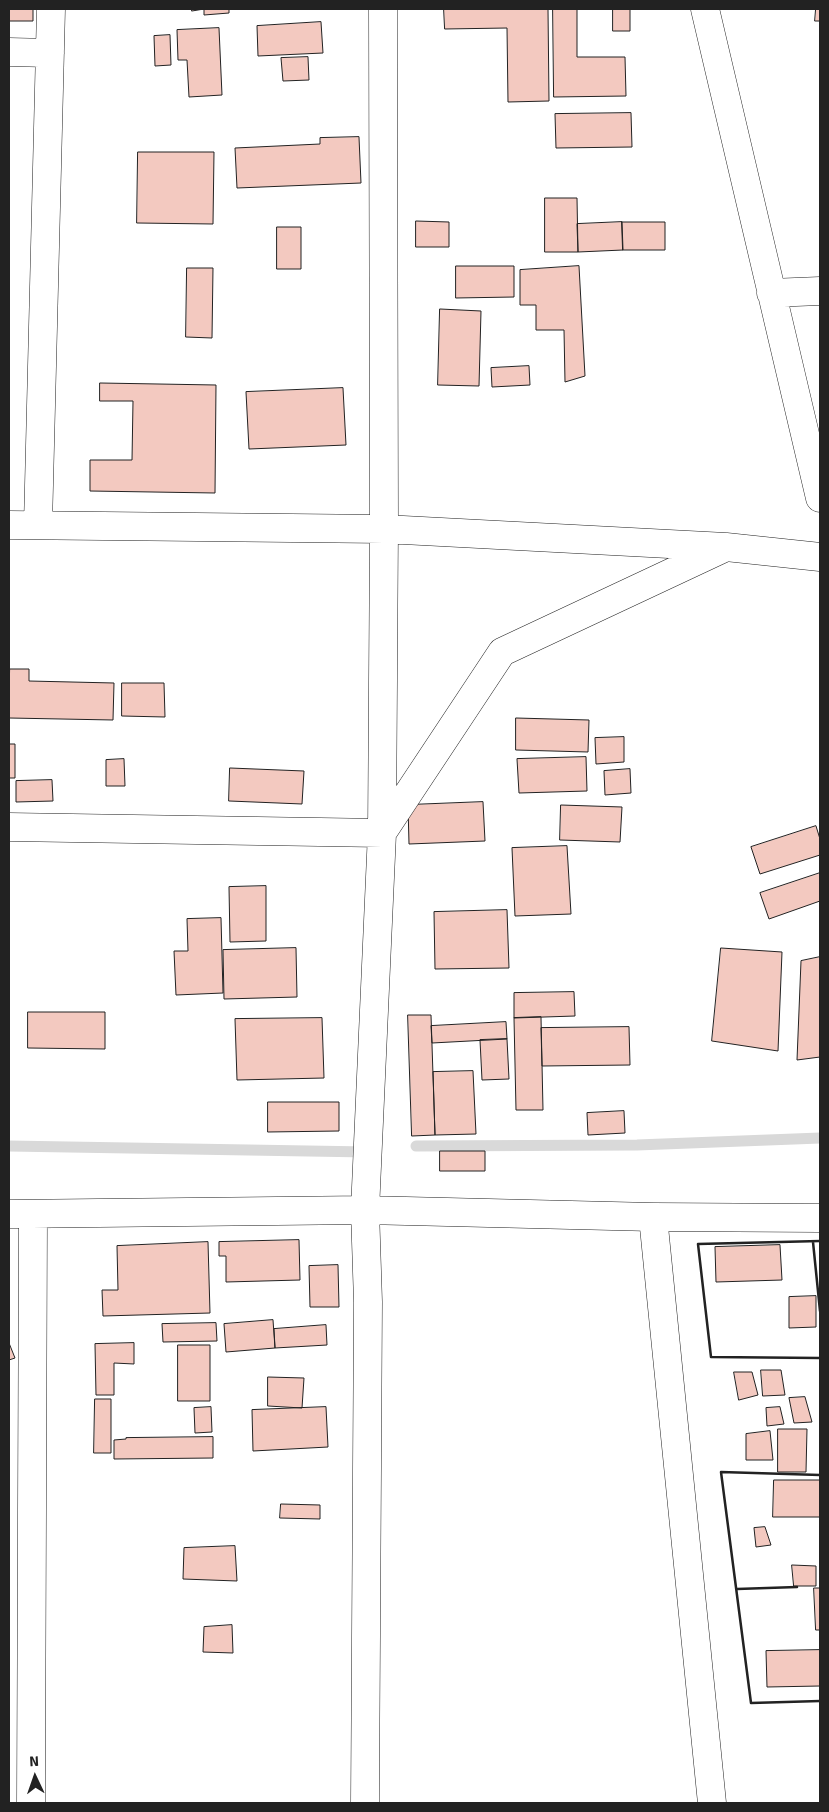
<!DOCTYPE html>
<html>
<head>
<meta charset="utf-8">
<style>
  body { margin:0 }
  #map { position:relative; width:829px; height:1812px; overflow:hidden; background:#fff; font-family:Signika,sans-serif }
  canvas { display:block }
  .frame { position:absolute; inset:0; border:10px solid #222; pointer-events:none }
  .north { position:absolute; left:10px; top:1752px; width:50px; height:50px; -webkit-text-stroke:4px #fff; paint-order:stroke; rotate:357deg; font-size:14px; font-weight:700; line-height:20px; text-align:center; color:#222 }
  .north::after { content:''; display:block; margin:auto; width:18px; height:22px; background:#222; clip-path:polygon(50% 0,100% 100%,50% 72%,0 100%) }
</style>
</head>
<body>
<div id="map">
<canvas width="829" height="1812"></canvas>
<div class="frame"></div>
<div class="north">N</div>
</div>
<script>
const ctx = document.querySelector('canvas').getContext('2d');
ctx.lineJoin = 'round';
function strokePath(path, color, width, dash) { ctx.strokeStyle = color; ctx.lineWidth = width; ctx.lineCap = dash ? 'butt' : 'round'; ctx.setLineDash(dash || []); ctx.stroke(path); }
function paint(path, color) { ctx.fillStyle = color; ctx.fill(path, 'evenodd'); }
const stream = new Path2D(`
  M 9,1146 L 368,1152
  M 416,1146 L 637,1145 L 820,1138`);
const building = new Path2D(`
  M 9,9 L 33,9 L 33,21 L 9,21 Z
  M 192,9 L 229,9 L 229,13 L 204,15 L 204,9 L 192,11 Z
  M 444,9 L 548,9 L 549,101 L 508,102 L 507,28 L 445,29 Z
  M 553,9 L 577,9 L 577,57 L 625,57 L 626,96 L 554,97 Z
  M 613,9 L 630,9 L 630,31 L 613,31 Z
  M 816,9 L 820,9 L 820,21 L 815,21 Z
  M 321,22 L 323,53 L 258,56 L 257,26 Z
  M 219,28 L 222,95 L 189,97 L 187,60 L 178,60 L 177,30 Z
  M 170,35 L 171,65 L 155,66 L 154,36 Z
  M 308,57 L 309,80 L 283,81 L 281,58 Z
  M 631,113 L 632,147 L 556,148 L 555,114 Z
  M 359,137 L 361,183 L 237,188 L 235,148 L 320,144 L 320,138 Z
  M 138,152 L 214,152 L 213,224 L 137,223 Z
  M 545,198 L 577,198 L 578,252 L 545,252 Z
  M 416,221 L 449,222 L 449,247 L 416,247 Z
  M 622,222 L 665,222 L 665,250 L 623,250 Z
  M 622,222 L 623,250 L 578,252 L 577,224 Z
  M 277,227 L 301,227 L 301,269 L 277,269 Z
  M 456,266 L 514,266 L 514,297 L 456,298 Z
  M 579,266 L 585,376 L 565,382 L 564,330 L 536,330 L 536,305 L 520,305 L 520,270 Z
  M 187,268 L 213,268 L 212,338 L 186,337 Z
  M 440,309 L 481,311 L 479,386 L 438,385 Z
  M 529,366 L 530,385 L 492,387 L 491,368 Z
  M 100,383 L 216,385 L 215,493 L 90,491 L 90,460 L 132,460 L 133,401 L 100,401 Z
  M 343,388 L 346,445 L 249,449 L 246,392 Z
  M 10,669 L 29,669 L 29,681 L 114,683 L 113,720 L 9,718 Z
  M 122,683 L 164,683 L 165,717 L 122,716 Z
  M 516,718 L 589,720 L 588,752 L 516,750 Z
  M 624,737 L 624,762 L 596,764 L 595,738 Z
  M 9,744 L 15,744 L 15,778 L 9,778 Z
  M 586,757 L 587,791 L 519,793 L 517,759 Z
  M 124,759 L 125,786 L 106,786 L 106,760 Z
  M 230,768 L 304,771 L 302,804 L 229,801 Z
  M 630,769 L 631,793 L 605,795 L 604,771 Z
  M 52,780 L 53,801 L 16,802 L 16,781 Z
  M 483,802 L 485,841 L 409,844 L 408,805 Z
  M 561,805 L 622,807 L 620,842 L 560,840 Z
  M 816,826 L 820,839 L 820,855 L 760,874 L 751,847 Z
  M 567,846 L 571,914 L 515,916 L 512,848 Z
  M 820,873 L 820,901 L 769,919 L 760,893 Z
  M 266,886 L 266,941 L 230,942 L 229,887 Z
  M 507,910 L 509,968 L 435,969 L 434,912 Z
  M 221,918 L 223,993 L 176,995 L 174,951 L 188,951 L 187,919 Z
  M 296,948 L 297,997 L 224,999 L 223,950 Z
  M 721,948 L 782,952 L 778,1051 L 712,1041 Z
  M 820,957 L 820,1057 L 797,1060 L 801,961 Z
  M 574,992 L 575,1016 L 514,1018 L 514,993 Z
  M 28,1012 L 105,1012 L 105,1049 L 28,1048 Z
  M 408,1015 L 431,1015 L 435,1135 L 412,1136 Z
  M 541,1017 L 543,1110 L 516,1110 L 514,1018 Z
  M 322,1018 L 324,1078 L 237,1080 L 235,1019 Z
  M 506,1022 L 507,1039 L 432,1043 L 431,1026 Z
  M 629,1027 L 630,1065 L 542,1066 L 541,1028 Z
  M 507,1039 L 509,1079 L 482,1080 L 480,1040 Z
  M 473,1071 L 476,1134 L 435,1135 L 433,1072 Z
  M 268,1102 L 339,1102 L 339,1131 L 268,1132 Z
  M 624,1111 L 625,1133 L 588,1135 L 587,1113 Z
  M 440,1151 L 485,1151 L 485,1171 L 440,1171 Z
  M 299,1240 L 300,1280 L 226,1282 L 226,1256 L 219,1256 L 219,1242 Z
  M 208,1242 L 210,1313 L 103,1316 L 102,1290 L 118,1290 L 117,1246 Z
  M 780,1245 L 782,1280 L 716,1282 L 715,1247 Z
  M 338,1265 L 339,1307 L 310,1307 L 309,1266 Z
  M 816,1296 L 816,1327 L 789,1328 L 789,1297 Z
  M 273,1320 L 275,1348 L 226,1352 L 224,1324 Z
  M 216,1323 L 217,1341 L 163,1342 L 162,1324 Z
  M 326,1325 L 327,1345 L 275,1348 L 274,1329 Z
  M 9,1343 L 15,1358 L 9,1360 Z
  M 134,1343 L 134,1364 L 114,1363 L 114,1395 L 96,1395 L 95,1344 Z
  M 178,1345 L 210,1345 L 210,1401 L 178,1401 Z
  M 761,1370 L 781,1370 L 785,1395 L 763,1396 Z
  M 734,1372 L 752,1372 L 758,1395 L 739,1400 Z
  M 268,1377 L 304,1378 L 302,1408 L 268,1406 Z
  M 805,1397 L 812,1422 L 794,1423 L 789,1398 Z
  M 95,1399 L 111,1399 L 111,1453 L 94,1453 Z
  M 211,1407 L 212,1432 L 195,1433 L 194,1408 Z
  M 326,1407 L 328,1447 L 253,1451 L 252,1410 Z
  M 780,1407 L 784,1424 L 767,1426 L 766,1408 Z
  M 778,1429 L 807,1429 L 806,1472 L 778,1472 Z
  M 770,1431 L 773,1460 L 746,1460 L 746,1434 Z
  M 213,1437 L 213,1458 L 114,1459 L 114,1440 L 126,1439 L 126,1438 Z
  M 774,1480 L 820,1480 L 820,1517 L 773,1517 Z
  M 281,1504 L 320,1505 L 320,1519 L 280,1518 Z
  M 765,1527 L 771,1545 L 756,1547 L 754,1528 Z
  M 235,1546 L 237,1581 L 183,1579 L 184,1548 Z
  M 792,1565 L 816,1566 L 816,1586 L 794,1586 Z
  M 814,1588 L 820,1588 L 820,1630 L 816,1630 Z
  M 232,1625 L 233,1653 L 203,1652 L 204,1627 Z
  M 820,1650 L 820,1686 L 767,1687 L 766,1651 Z`);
const minor = new Path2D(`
  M 705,9 L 820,498
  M 9,52 L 50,53
  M 771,293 L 820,291
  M 9,525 L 384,529 L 726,547 L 820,557
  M 38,525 L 51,9
  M 9,827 L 382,833 L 502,652 L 726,547
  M 9,1214 L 365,1210 L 653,1217 L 820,1218
  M 653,1217 L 712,1803
  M 31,1803 L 33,1215
  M 365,1803 L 368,1302 L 365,1210 L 382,833 L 384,529 L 383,9`);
const wall = new Path2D(`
  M 820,1241 L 698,1244 L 711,1357 L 820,1358
  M 813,1242 L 820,1311
  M 820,1475 L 721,1472 L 751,1703 L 820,1701
  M 737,1589 L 797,1587`);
strokePath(stream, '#d9d9d9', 11);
paint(building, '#f3c9c0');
strokePath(building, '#222', 1);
strokePath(minor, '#222', 29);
strokePath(minor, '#fff', 28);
strokePath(wall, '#222', 2.5);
</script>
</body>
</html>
